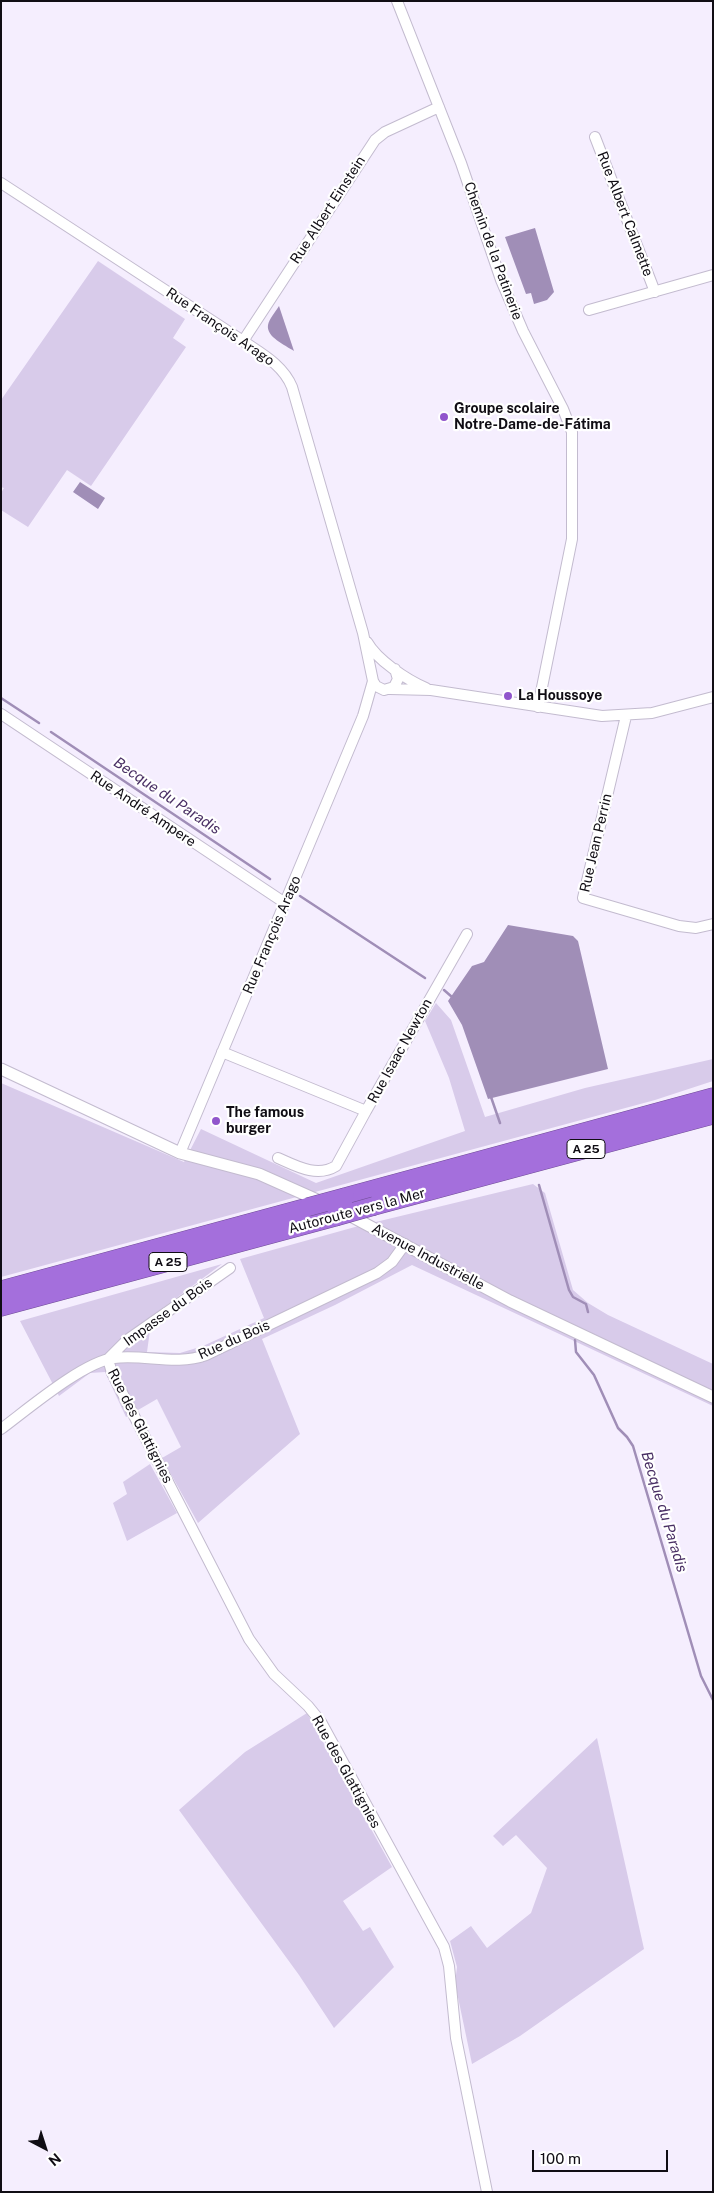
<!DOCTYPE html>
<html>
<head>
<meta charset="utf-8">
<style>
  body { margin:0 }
  #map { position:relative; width:714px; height:2193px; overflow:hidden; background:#f5eefe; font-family:"Public Sans",sans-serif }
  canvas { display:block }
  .frame { position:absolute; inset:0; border:2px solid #100d14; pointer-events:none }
  .north { position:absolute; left:20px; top:2123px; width:50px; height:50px; -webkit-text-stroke:4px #fff; paint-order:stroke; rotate:140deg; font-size:14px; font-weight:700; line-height:20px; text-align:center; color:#100d14 }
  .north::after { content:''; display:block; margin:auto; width:18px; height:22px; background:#100d14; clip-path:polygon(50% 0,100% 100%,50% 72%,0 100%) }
  .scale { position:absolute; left:532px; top:2150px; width:136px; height:22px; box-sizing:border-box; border:2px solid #100d14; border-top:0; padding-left:6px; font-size:15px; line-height:18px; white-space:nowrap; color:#100d14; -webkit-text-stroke:4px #fff; paint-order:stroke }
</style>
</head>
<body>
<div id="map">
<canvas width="714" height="2193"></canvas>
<div class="frame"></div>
<div class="north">N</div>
<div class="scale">100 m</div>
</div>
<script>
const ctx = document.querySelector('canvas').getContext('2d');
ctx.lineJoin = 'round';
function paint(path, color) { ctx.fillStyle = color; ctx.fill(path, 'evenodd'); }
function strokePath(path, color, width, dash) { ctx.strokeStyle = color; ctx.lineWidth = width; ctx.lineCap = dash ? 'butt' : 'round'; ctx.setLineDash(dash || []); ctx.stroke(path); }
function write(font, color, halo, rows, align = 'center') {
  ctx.font = font + ' "Public Sans",sans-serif'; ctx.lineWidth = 4.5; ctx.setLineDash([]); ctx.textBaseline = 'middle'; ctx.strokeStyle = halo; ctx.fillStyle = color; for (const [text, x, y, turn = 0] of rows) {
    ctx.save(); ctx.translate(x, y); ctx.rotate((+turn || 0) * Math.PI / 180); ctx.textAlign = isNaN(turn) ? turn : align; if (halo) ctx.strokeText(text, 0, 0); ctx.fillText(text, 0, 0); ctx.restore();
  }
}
const green = new Path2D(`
  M 98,261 L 185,319 L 173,338 L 186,347 L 91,486 L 67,470 L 28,527 L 1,510 L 1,493 L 4,488 L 1,487 L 1,400 Z
  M 436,1003 L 451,1020 L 485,1117 L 585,1088 L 713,1059 L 713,1081 L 655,1100 L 1,1277 L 1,1083 L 184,1162 L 201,1129 L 316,1183 L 465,1131 L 449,1078 L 425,1021 Z
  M 533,1184 L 545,1193 L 573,1290 L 588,1303 L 608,1315 L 713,1364 L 713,1406 L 412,1265 L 335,1305 L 262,1339 L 300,1434 L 198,1523 L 162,1458 L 181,1447 L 157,1399 L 126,1417 L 105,1372 L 90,1373 L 59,1396 L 20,1321 L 222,1264 L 152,1316 L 147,1352 L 180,1353 L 203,1346 L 264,1318 L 240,1259 L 355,1227 Z
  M 150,1464 L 177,1513 L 127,1541 L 113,1503 L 127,1494 L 123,1482 Z
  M 307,1713 L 392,1867 L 343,1901 L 363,1931 L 370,1927 L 394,1967 L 334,2028 L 299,1975 L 179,1810 L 245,1752 Z
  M 597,1738 L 644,1949 L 520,2036 L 472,2064 L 455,1983 L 457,1967 L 450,1941 L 471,1926 L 487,1948 L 531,1913 L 547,1868 L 516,1835 L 503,1846 L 493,1836 Z`);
const water = new Path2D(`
  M 535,228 L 554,292 L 547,300 L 534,304 L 531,293 L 526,294 L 505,237 Z
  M 279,306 L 294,351 C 285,345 266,337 268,325 C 269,319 276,311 279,306 Z
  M 80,482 L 105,498 L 98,509 L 73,492 Z
  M 508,925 L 573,936 L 578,941 L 608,1069 L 488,1099 L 462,1025 L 448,1001 L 472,966 L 484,962 Z`);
const stream = new Path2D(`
  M 1,698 L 39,723
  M 51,732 L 270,879
  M 300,896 L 425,978
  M 444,990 L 452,997
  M 491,1097 L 500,1123
  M 539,1185 L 569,1290 L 573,1297 L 586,1304 L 588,1312
  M 575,1340 L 576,1352 L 594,1375 L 618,1428 L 627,1437 L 633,1446 L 701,1676 L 713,1700`);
const minor = new Path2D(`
  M 397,1 L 461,163 L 501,280 L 523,331 L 563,409 L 572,432 L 572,539 L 538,707
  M 595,137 L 655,292
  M 1,183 L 243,341 C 262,354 283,365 292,387 L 363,633 L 373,681 L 376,686 L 384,690 L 394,687 L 398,679 L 395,669
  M 589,310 L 713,275
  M 243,341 L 375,140 L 385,132 L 439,107
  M 367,642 C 377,660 407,680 426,688
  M 390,689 L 431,690 L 602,716 L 652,713 L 713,697
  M 1,714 L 285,903
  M 626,716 L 583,898 L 679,926 L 696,928 L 713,924
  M 222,1052 L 366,1111 L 467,934
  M 180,1153 L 363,716 L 373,681
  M 278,1158 C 296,1166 317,1178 336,1166 L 366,1111
  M 230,1268 L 127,1340 L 108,1359 L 112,1373 L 249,1639 L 274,1674 L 308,1706 L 321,1722 L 444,1947 L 449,1966 L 456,2038 L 487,2192
  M 1,1429 C 28,1409 83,1362 114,1358 C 145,1354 176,1366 206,1355 L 377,1273 L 392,1262 L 405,1244`);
const tertiary = new Path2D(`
  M 1,1069 L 180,1153 L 259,1174 L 324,1203
  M 345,1213 L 510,1301 L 713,1397`);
const motorway = new Path2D(`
  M 345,1197 L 713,1097
  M 374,1206 L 713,1115
  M 1,1290 L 308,1207
  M 1,1307 L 335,1217`);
const motorwayBridge = new Path2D(`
  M 308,1207 L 345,1197
  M 335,1217 L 374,1206`);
const markers = [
  [444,417,5,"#9156cc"],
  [508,696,5,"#9156cc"],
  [216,1121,5,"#9156cc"]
];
const shields = [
  [586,1149,38],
  [168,1262,38]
];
const shieldNames = [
  ["A 25",586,1149],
  ["A 25",168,1262]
];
const streetNames = [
  ["Rue Albert Einstein",328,210,-57],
  ["Rue Albert Calmette",625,214,69],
  ["Chemin de la Patinerie",493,251,70],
  ["Rue François Arago",220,327,34],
  ["Rue André Ampere",143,809,34],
  ["Rue Jean Perrin",596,843,-77],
  ["Rue François Arago",272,935,-67],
  ["Rue Isaac Newton",400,1051,-61],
  ["Autoroute vers la Mer",357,1211,-15],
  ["Avenue Industrielle",428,1257,28],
  ["Impasse du Bois",168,1312,-36],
  ["Rue du Bois",234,1340,-24],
  ["Rue des Glattignies",140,1426,63],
  ["Rue des Glattignies",346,1772,61]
];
const poiNames = [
  ["Groupe scolaire",454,409],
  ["Notre-Dame-de-Fátima",454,425],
  ["La Houssoye",518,696],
  ["The famous",226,1113],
  ["burger",226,1129]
];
const waterNames = [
  ["Becque du Paradis",167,796,34],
  ["Becque du Paradis",664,1512,73]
];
paint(green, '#d8cbea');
paint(water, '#a08eb7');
strokePath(stream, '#a08eb7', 2.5);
strokePath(minor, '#c3bbcf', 12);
strokePath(tertiary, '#c3bbcf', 13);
strokePath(motorway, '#704d96', 19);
strokePath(minor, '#fff', 10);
strokePath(tertiary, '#fff', 11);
strokePath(motorway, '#a46fdc', 18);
strokePath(motorwayBridge, '#704d96', 19, []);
strokePath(motorwayBridge, '#a46fdc', 18);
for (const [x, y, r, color] of markers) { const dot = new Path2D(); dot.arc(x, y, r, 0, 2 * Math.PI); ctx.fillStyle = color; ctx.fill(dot); strokePath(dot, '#fff', 2); }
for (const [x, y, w] of shields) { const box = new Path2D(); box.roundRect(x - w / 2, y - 9.5, w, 19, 4); ctx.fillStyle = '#fff'; ctx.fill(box); strokePath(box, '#100d14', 1); }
write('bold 12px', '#100d14', null, shieldNames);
write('14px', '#100d14', '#fff', streetNames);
write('bold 14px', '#100d14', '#fff', poiNames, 'left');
write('italic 15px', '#492f64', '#fff', waterNames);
</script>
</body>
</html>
